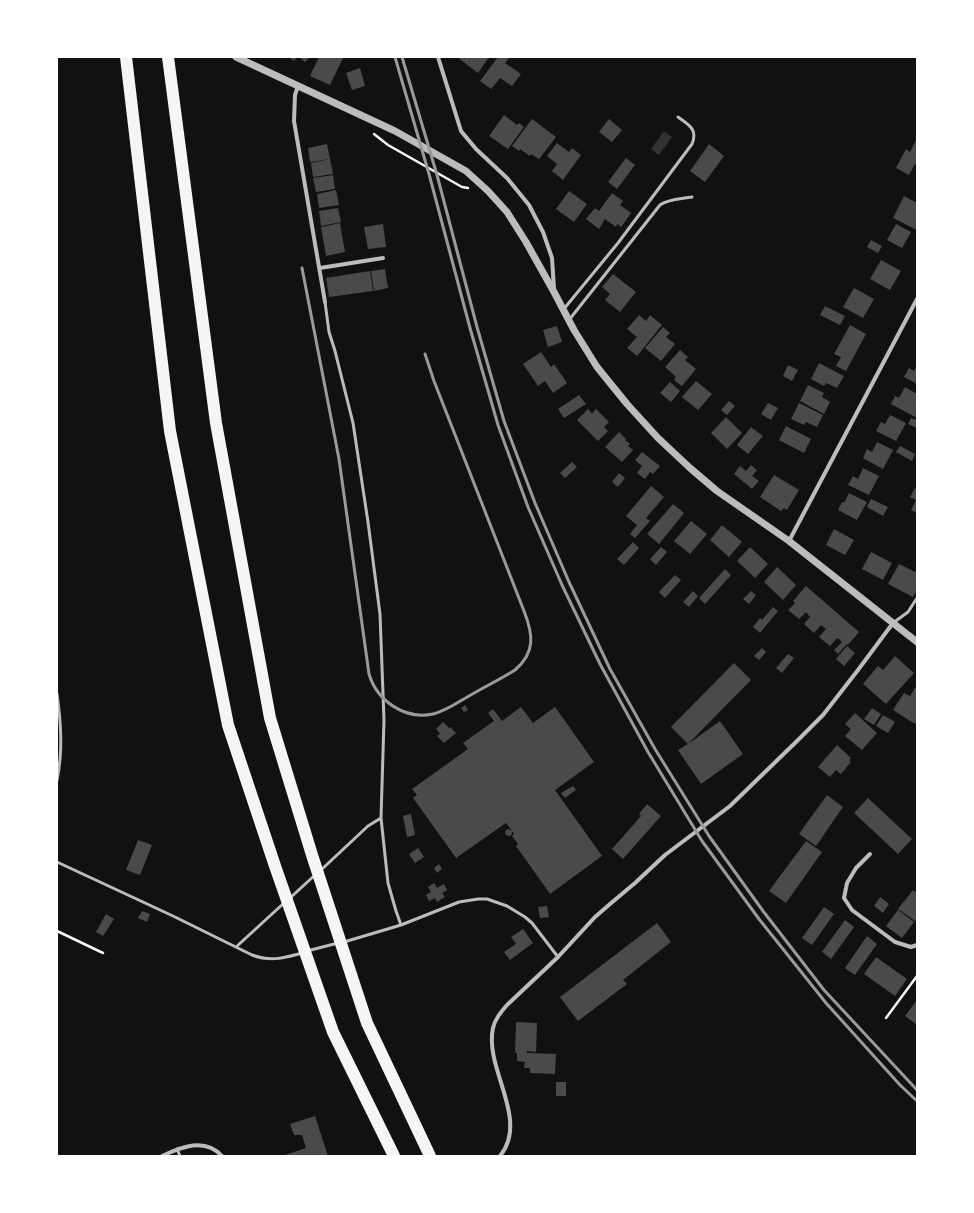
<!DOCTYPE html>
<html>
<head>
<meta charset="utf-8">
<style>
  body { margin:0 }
  #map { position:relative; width:974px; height:1213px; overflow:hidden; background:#111; font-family:"Open Sans",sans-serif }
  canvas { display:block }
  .frame { position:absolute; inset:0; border:58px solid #fff; pointer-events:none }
</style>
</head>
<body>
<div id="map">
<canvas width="974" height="1213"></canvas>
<div class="frame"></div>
</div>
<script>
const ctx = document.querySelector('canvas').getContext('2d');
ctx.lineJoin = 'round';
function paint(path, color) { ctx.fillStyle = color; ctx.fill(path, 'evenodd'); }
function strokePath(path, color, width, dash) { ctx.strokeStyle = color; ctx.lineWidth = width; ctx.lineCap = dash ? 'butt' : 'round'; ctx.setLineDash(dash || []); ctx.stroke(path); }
const water = new Path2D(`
  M 664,131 L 672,137 L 659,155 L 651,149 Z`);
const building = new Path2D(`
  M 289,57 L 297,57 L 294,61 Z
  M 299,57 L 310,57 L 305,62 Z
  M 319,57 L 343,58 L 330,85 L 310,76 Z
  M 457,57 L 489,57 L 478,73 Z
  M 498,57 L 509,58 L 505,63 L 521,74 L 512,86 L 500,78 L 491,89 L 480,81 Z
  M 360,68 L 365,86 L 352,90 L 346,73 Z
  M 504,115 L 517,125 L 519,123 L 524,127 L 508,149 L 489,136 Z
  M 532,119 L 556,137 L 539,159 L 531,154 L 530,156 L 520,149 L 519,151 L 512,146 Z
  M 609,119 L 622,130 L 612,142 L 599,132 Z
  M 917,138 L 917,165 L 915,164 L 909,175 L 896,168 L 906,149 L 910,152 Z
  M 557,143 L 569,152 L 572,148 L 581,155 L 563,180 L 552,171 L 557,164 L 547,156 Z
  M 327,144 L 330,159 L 310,162 L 308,148 Z
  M 709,144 L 724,156 L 705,182 L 690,171 Z
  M 626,158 L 635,165 L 617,189 L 608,182 Z
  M 330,159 L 333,174 L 313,177 L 311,163 Z
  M 333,175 L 335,189 L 316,192 L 313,178 Z
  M 336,190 L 339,205 L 319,208 L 317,194 Z
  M 569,191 L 587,204 L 574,222 L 556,209 Z
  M 612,193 L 623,201 L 620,205 L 631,213 L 621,227 L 617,224 L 616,227 L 605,219 L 599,229 L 586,219 L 595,208 L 599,211 Z
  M 904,196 L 917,203 L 917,230 L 893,218 Z
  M 338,208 L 341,222 L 321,226 L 319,211 Z
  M 340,223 L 345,252 L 326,256 L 321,227 Z
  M 383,224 L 386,247 L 368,249 L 364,227 Z
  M 896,224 L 911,232 L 902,248 L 887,240 Z
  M 871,240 L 882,246 L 878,253 L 867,247 Z
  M 881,260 L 901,271 L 890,290 L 870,279 Z
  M 385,269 L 388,288 L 374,291 L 371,271 Z
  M 370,271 L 373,291 L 329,297 L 326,278 Z
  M 613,274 L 636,292 L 620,312 L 605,300 L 610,294 L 602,287 Z
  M 854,288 L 874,299 L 863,318 L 843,307 Z
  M 825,306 L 845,316 L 840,325 L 820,315 Z
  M 639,315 L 646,321 L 650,315 L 662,325 L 637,356 L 627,348 L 637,337 L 627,329 Z
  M 850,325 L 866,334 L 846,371 L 836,366 L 841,357 L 834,354 Z
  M 557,326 L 562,342 L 548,347 L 543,330 Z
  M 663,327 L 670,333 L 666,337 L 675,344 L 661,361 L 645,348 Z
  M 680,350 L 688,357 L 685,360 L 696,369 L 682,386 L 674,380 L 676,377 L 665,367 Z
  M 541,352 L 551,367 L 554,364 L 567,383 L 553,393 L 545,381 L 538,386 L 523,364 Z
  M 819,363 L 844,376 L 837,388 L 826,383 L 824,386 L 811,379 Z
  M 788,365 L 798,370 L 792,381 L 783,376 Z
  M 917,365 L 917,384 L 904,377 L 909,368 L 914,371 Z
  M 696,381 L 712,394 L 698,410 L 682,397 Z
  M 670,382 L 680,391 L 671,402 L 660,393 Z
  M 808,385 L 824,393 L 822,397 L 830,402 L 824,414 L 800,401 Z
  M 905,387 L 917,394 L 917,418 L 891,404 L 895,396 L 899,398 Z
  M 579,395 L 586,404 L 564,418 L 558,409 Z
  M 729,401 L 735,406 L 727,415 L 721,410 Z
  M 768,403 L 778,408 L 771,420 L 761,414 Z
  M 799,403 L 823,415 L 817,427 L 806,422 L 804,425 L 791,419 Z
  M 588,409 L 592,414 L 596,409 L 609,422 L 604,427 L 608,431 L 598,441 L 577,420 Z
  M 890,415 L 906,423 L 896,441 L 876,431 L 881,422 L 885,424 Z
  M 726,417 L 742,433 L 727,449 L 711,433 Z
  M 911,418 L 917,420 L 917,428 L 908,424 Z
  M 786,426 L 811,439 L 804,453 L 779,440 Z
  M 751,427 L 763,436 L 748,454 L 737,445 Z
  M 619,432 L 626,439 L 625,440 L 630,444 L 628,446 L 633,450 L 622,462 L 605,447 Z
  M 877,442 L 893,450 L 883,469 L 863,458 L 867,449 L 872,452 Z
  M 900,446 L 915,454 L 912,461 L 896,452 Z
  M 642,452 L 660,466 L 653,474 L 650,472 L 645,479 L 637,473 L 642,466 L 635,460 Z
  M 572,462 L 577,467 L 565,478 L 560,473 Z
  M 751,465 L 757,470 L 752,476 L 759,481 L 752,489 L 734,474 L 740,466 L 746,471 Z
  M 863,468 L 879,476 L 869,495 L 848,485 L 853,476 L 858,479 Z
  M 619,473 L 625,478 L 618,487 L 612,482 Z
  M 774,475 L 799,490 L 787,510 L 784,508 L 781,511 L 760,497 Z
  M 651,486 L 664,497 L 646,518 L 650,521 L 635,538 L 630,534 L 637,525 L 626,516 Z
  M 915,488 L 917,489 L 917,513 L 911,510 L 916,500 L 910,497 Z
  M 849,493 L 867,502 L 857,520 L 838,510 L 842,502 L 844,503 Z
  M 871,499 L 888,507 L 883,516 L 867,507 Z
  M 673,504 L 684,513 L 659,544 L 647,534 Z
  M 691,521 L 707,534 L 690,554 L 674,541 Z
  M 722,525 L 742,542 L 729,557 L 710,540 Z
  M 834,529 L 854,540 L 845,555 L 826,545 Z
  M 633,542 L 639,548 L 624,565 L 617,559 Z
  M 661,547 L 667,552 L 656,565 L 650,559 Z
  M 750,547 L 768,564 L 755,578 L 737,561 Z
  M 871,552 L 892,563 L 883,580 L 862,569 Z
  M 899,564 L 917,573 L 917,590 L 913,597 L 888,584 Z
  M 777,567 L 796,585 L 783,600 L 764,582 Z
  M 725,569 L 731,575 L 705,604 L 699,598 Z
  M 675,575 L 681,580 L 665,598 L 659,592 Z
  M 806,586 L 859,632 L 848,645 L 847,644 L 838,654 L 834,650 L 842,642 L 840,640 L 837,638 L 830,646 L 819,637 L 826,629 L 821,625 L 814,633 L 804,624 L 810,617 L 806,612 L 799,619 L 788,610 L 795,603 L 793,601 Z
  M 693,591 L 698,596 L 689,607 L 683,602 Z
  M 751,591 L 756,595 L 749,604 L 743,599 Z
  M 773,607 L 778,611 L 760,633 L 753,627 L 760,618 L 762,620 Z
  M 847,646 L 855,653 L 844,666 L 836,659 Z
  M 762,648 L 766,652 L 759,660 L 754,656 Z
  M 788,654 L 794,658 L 782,673 L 776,668 Z
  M 895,656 L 914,673 L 886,704 L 863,684 L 878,666 L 883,670 Z
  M 734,663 L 751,680 L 688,744 L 671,727 Z
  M 917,685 L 917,721 L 915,724 L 893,710 L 904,693 L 910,696 Z
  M 465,705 L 468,710 L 464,712 L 461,708 Z
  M 521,707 L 533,723 L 555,707 L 594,762 L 555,790 L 602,856 L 550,894 L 516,846 L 518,844 L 512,836 L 514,834 L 512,831 L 512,834 L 510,836 L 508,836 L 505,834 L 506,830 L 508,829 L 512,831 L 506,823 L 456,858 L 413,798 L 417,795 L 412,789 L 468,749 L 463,743 L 494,721 L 488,713 L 493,709 L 502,721 Z
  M 872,708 L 881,714 L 874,725 L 864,719 Z
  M 855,713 L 877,733 L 862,750 L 845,736 L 851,729 L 845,724 Z
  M 883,715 L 895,722 L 888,733 L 876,726 Z
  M 720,721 L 743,754 L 701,784 L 678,750 L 688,744 Z
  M 443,722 L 449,728 L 450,727 L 456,733 L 444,743 L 437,736 L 440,734 L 436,729 Z
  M 837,745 L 851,758 L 849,760 L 851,762 L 841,774 L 836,770 L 830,777 L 818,767 Z
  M 573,786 L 576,790 L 565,798 L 561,793 Z
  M 827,795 L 843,807 L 816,846 L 799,834 Z
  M 868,798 L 912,839 L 898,854 L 854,813 Z
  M 647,804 L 661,816 L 623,859 L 612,849 L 641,816 L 639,814 Z
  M 411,814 L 415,835 L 407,837 L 403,816 Z
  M 138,840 L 152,845 L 140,875 L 126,870 Z
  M 806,841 L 822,852 L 786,903 L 769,891 Z
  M 418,848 L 424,857 L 415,863 L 409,854 Z
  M 439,864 L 442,869 L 437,873 L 434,868 Z
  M 434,883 L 437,888 L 444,884 L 447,890 L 442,893 L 445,897 L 437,902 L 435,898 L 429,901 L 426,895 L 431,892 L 428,887 Z
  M 913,890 L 917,893 L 917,918 L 915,921 L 898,909 Z
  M 880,897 L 889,904 L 883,913 L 874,906 Z
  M 547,906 L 549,917 L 540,918 L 538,907 Z
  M 824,907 L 834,914 L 812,945 L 802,938 Z
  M 898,910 L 914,922 L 902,938 L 886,926 Z
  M 142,911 L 150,914 L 147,922 L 138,918 Z
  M 106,914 L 114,919 L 103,936 L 96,932 Z
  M 845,920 L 854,927 L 831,959 L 822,952 Z
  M 657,923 L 671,942 L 623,980 L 627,984 L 578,1021 L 560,997 Z
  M 523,929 L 533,943 L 510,960 L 504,952 L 516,944 L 511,937 Z
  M 867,936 L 877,944 L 855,975 L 845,968 Z
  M 876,957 L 907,979 L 895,996 L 864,974 Z
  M 917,1000 L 917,1025 L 905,1016 Z
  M 516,1022 L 537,1023 L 536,1052 L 527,1051 L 527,1053 L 556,1054 L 555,1074 L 530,1073 L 530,1068 L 524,1068 L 525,1062 L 517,1061 L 517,1053 L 515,1053 Z
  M 556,1082 L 566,1082 L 566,1096 L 556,1096 Z
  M 315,1116 L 328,1156 L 282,1156 L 306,1148 L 302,1135 L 294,1135 L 290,1124 Z`);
const path = new Path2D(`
  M 374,134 L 388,145 L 462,187 L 468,188
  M 57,931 L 103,953
  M 886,1018 L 917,976`);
const service = new Path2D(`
  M 325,302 L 329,332 L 335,351 L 353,423 L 368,522 L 380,614 L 384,720 L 381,818 L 388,883 L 396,911 L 401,925 L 344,942
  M 563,310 L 618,243 L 692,144 C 698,129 689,125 678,117
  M 569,320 L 660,205 C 668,199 682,199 692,197
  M 893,623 L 908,612 L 917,598
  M 57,694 C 61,723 63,751 57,780
  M 57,862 L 173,916 L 252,955 C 271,962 283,958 302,953
  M 321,870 L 368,826 L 381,818
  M 290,898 L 315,875
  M 401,925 L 459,902 L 478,899 L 487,899 L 507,906 L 525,917 L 532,923 L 558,957
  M 236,947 L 284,903
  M 307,951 L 338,943
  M 177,1149 L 180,1156`);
const minor = new Path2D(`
  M 438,57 L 461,131 L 476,149 L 507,178 L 529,205 L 543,232 L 552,258 L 554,289
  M 298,86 L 295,95 L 294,121 L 325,302
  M 320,268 L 383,258
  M 789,541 L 917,299
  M 870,854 L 856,868 L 847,883 L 844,898 L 852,910 L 895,942 L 911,947 L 917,945
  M 162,1156 C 181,1147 205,1137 222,1156
  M 500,1156 C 530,1119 484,1069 493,1028 C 495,1019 501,1012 507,1005 L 558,957 L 595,917 L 610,904 L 635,883 L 665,855 L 730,806 L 796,742 L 823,715 L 858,670 L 893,623`);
const tertiary = new Path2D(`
  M 236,57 L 395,131 L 466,171 L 488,191 L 507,212 L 526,242 L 554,292 L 574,330 L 597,367 L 627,404 L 658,438 L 690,468 L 717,491 L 789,541 L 917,642`);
const motorway = new Path2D(`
  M 126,57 L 170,431 L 228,725 L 275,866 L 333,1032 L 394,1156
  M 168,57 L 216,423 L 270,718 L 312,855 L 367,1023 L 430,1156`);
const rail = new Path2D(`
  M 395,57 L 429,174 L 470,328 L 498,425 L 528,507 L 562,585 L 600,664 L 648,752 L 702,841 L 759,919 L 826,1003 L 900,1085 L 917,1101
  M 402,57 L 437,175 L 477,327 L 504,421 L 535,503 L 569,582 L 610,669 L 655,749 L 709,836 L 763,911 L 824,990 L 917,1090
  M 302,268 L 339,459 L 369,674 C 377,701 405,720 433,714 C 446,711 458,702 469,696 C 484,687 501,679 515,670 C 536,652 533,634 524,611 L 434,381 L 425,354`);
paint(water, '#333');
paint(building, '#4a4a4a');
strokePath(path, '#f5f5f5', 2.5);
strokePath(service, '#bcbcbc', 3);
strokePath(minor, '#bcbcbc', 4);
strokePath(tertiary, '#bcbcbc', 7);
strokePath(motorway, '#f5f5f5', 12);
strokePath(rail, '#9a9a9a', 3);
</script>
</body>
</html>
